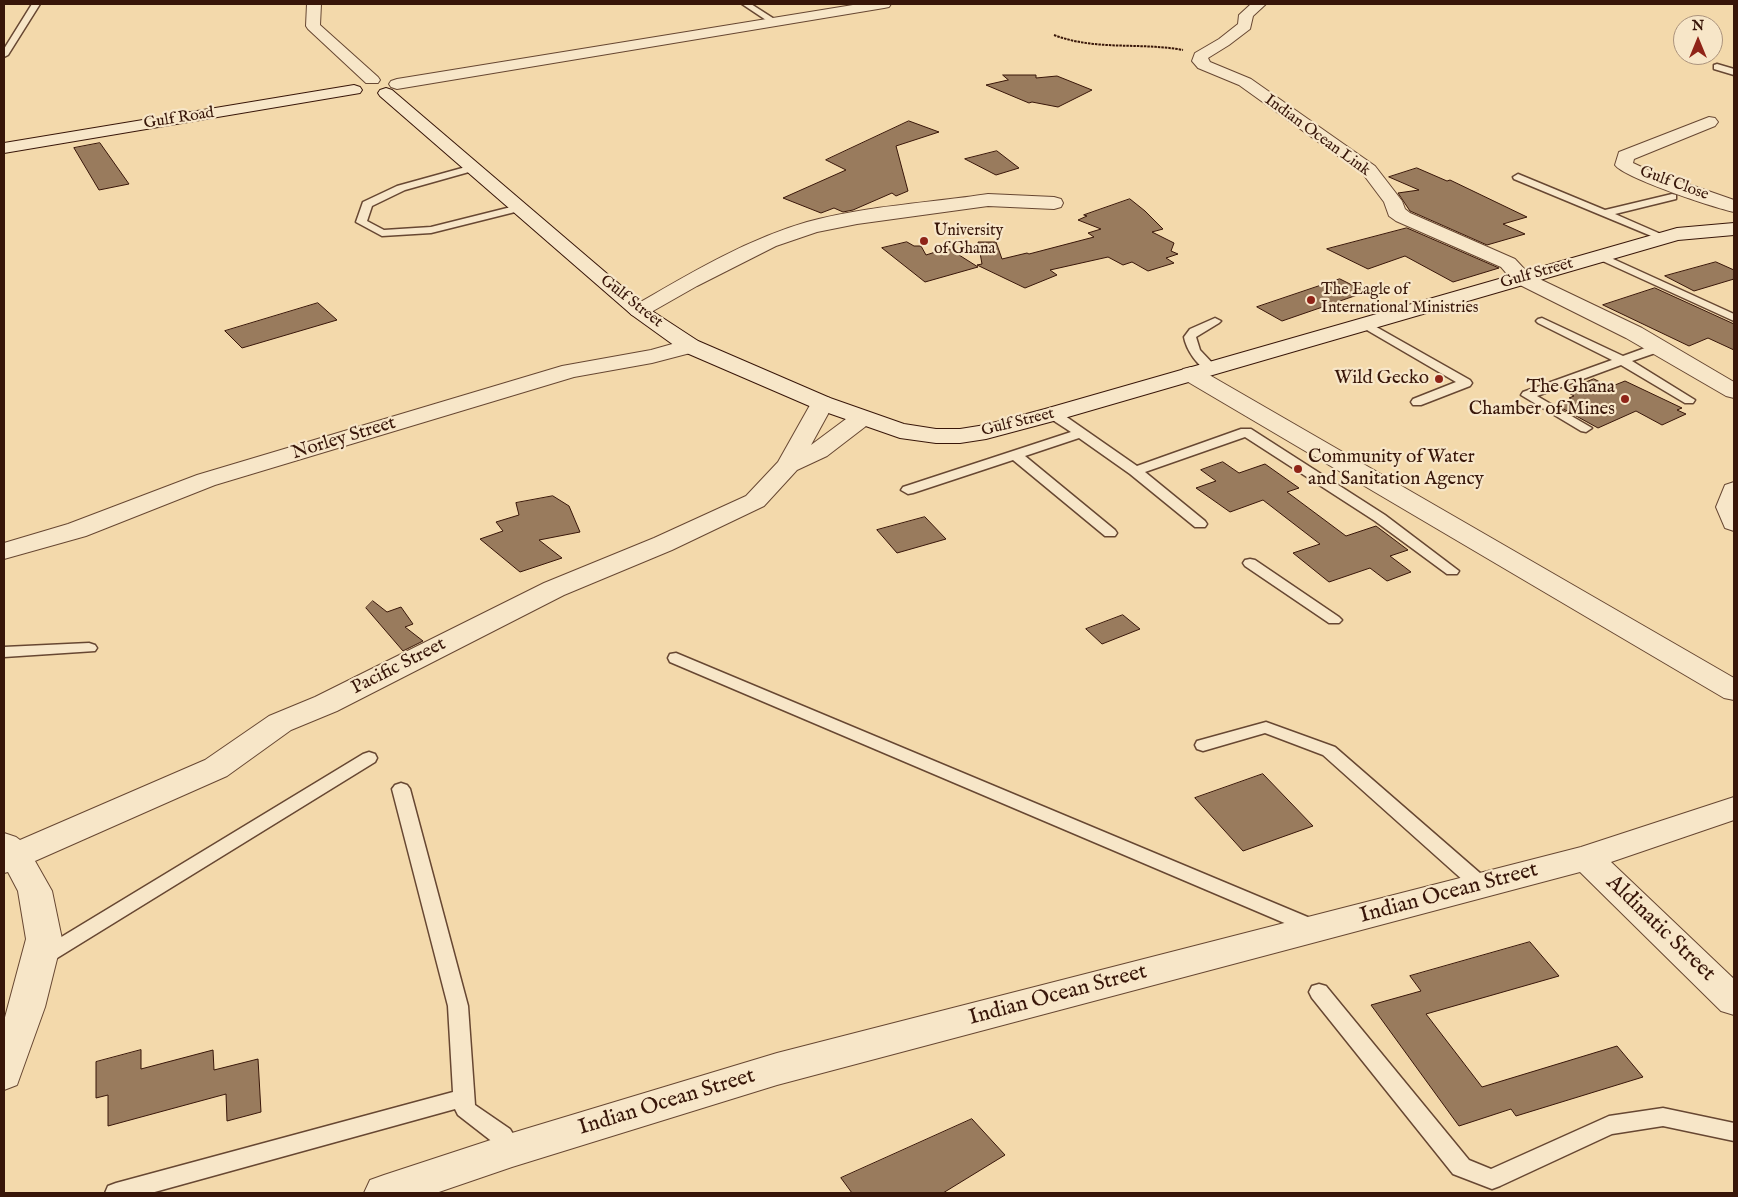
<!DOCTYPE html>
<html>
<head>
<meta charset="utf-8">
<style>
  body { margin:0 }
  #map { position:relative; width:1738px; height:1197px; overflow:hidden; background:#f3d9ab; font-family:"IM FELL English",serif }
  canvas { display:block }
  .frame { position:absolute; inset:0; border:5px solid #381609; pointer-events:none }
  .north { position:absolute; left:1673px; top:15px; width:50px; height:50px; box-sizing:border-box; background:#f7e6c8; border:1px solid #ab937c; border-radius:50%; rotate:0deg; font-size:14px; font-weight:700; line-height:20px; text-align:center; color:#381609 }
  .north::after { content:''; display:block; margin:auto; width:18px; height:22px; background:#8f2418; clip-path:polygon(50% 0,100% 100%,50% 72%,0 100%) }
</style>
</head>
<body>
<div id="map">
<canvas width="1738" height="1197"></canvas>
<div class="frame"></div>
<div class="north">N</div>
</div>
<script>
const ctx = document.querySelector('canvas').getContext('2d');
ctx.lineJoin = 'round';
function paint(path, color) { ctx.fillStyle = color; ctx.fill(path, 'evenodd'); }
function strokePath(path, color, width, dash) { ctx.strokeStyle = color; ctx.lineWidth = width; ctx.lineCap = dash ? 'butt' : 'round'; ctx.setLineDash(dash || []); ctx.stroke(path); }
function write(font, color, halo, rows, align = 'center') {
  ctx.font = font + ' "IM FELL English",serif'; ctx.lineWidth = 4.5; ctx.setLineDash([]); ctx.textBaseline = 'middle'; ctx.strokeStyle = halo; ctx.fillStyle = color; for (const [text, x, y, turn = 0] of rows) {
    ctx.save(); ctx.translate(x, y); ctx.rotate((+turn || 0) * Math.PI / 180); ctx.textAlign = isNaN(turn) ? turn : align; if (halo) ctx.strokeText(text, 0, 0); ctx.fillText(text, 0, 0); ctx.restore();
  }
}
const building = new Path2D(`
  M 1003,75 L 1036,75 L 1036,78 L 1057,76 L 1092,90 L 1058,107 L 1032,102 L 1029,103 L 986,85 L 1008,80 Z
  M 909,121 L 939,132 L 896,146 L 908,191 L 896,196 L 892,193 L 853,210 L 843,212 L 834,208 L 821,213 L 783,198 L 846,170 L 826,160 Z
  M 100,143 L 129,184 L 99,190 L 74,148 Z
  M 997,151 L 1019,168 L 996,175 L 965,159 Z
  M 1417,168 L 1447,181 L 1450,180 L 1527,217 L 1503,224 L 1525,234 L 1487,245 L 1410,211 L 1398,193 L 1419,190 L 1389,177 Z
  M 1130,199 L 1145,211 L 1163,229 L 1152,232 L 1174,243 L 1171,251 L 1178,254 L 1166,258 L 1174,263 L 1148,271 L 1132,262 L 1123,265 L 1108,257 L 1050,270 L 1057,275 L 1025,288 L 977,265 L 982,264 L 978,242 L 996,242 L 1002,259 L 1027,253 L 1029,254 L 1094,237 L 1088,233 L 1101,229 L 1078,220 L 1087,216 L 1084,215 Z
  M 1407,228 L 1499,268 L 1453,282 L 1405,256 L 1368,269 L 1327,249 Z
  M 907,242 L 914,246 L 921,246 L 926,255 L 948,248 L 978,267 L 925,282 L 882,248 Z
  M 1716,262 L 1734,270 L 1734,279 L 1694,291 L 1665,276 Z
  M 1340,279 L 1366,292 L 1282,321 L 1257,307 Z
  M 1655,288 L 1734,324 L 1734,350 L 1708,338 L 1689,346 L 1603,305 Z
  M 318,303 L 337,320 L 242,348 L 225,331 Z
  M 1594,379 L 1610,387 L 1625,381 L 1682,408 L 1677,410 L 1686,414 L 1662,425 L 1636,411 L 1598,428 L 1558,406 L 1573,400 L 1569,398 L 1574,396 L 1565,391 Z
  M 1223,462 L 1239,473 L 1265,464 L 1299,488 L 1287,492 L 1346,536 L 1376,526 L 1408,550 L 1390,556 L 1411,572 L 1387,581 L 1370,568 L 1329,582 L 1293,553 L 1320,544 L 1263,500 L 1230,512 L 1196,488 L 1216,481 L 1201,470 Z
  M 553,496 L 569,506 L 580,532 L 539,540 L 562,558 L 520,572 L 480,539 L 503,531 L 496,522 L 519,515 L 516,503 Z
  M 925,517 L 946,539 L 897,553 L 877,530 Z
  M 373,601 L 387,612 L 401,607 L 413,624 L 405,627 L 423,641 L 403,651 L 366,608 Z
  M 1123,615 L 1140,629 L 1102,644 L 1086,629 Z
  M 1263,774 L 1313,826 L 1243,851 L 1195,798 Z
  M 1530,942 L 1559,976 L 1426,1014 L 1482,1087 L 1617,1046 L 1643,1077 L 1516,1116 L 1511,1109 L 1459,1126 L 1371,1005 L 1421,991 L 1410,976 Z
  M 141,1050 L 141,1069 L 213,1050 L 214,1070 L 258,1059 L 261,1112 L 227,1121 L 226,1094 L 108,1126 L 108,1095 L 96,1098 L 96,1062 Z
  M 972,1119 L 1005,1155 L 943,1193 L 852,1193 L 841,1178 Z`);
const path = new Path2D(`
  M 1054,35 C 1096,51 1140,42 1183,50`);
const lane = new Path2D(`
  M 32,4 L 40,4 L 8,55 L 4,57 L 4,49 Z
  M 742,4 L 751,4 L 779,22 L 772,24 Z
  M 1717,64 L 1734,69 L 1734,75 L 1714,69 L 1714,65 Z
  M 473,165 L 476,166 L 476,170 L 405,190 L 372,206 L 367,221 L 384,230 L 431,227 L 519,205 L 523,206 L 524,208 L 523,210 L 431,233 L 382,236 L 356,222 L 363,202 L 397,186 Z
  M 1518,174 L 1605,210 L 1672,194 L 1676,195 L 1676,199 L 1615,214 L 1670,238 L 1669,240 L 1661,240 L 1514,179 L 1513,177 Z
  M 1600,253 L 1734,314 L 1734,321 L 1596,258 L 1595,256 Z
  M 1215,318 L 1221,321 L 1219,323 L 1196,337 L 1200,350 L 1217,368 L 1211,372 C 1198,368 1186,349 1184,337 L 1190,329 Z
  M 1542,318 L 1623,356 L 1656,344 L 1664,344 L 1666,347 L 1664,350 L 1632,361 L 1695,400 L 1693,403 L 1685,403 L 1621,365 L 1537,396 L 1592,428 L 1586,432 L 1581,431 L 1521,395 L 1523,392 L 1612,360 L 1538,323 L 1536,321 L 1538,319 Z
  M 1364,320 L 1470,380 L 1472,383 L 1470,386 L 1421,405 L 1413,405 L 1411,402 L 1413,399 L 1456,382 L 1360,326 L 1358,324 L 1360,322 Z
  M 1053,410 L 1058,411 L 1137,466 L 1241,429 L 1251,429 L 1385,515 L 1459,571 L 1457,574 L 1447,574 L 1375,521 L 1245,437 L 1145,472 L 1205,521 L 1207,524 L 1205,527 L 1195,527 L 1130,474 L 1079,438 L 1025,456 L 1115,530 L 1117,533 L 1115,536 L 1105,536 L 1013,460 L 913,493 L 908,494 L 901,490 L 903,487 L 1071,432 L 1048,417 L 1047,414 Z
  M 1250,559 L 1255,560 L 1339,617 L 1342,620 L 1339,623 L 1329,623 L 1245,566 L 1243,563 L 1245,560 Z
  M 89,643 L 95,645 L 97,648 L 95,651 L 4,657 L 4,647 Z
  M 676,653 L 1322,923 L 1324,928 L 1322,933 L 1315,935 L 1308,933 L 670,662 L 668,658 L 670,654 Z
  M 1266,722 L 1335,747 L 1488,880 L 1490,885 L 1488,890 L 1481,892 L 1474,890 L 1323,755 L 1265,733 L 1203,751 L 1197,749 L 1195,745 L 1197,741 Z
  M 369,752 L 375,754 L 377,758 L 375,762 L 49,963 L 42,965 L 35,963 L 32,958 L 35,953 L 363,754 Z
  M 401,783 L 407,785 L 410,789 L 468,1006 L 475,1105 L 510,1129 L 523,1150 L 520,1157 L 512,1159 L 504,1157 L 494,1143 L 458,1115 L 455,1109 L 151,1193 L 105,1193 L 108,1186 L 116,1183 L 453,1092 L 448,1006 L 392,789 L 395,785 Z
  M 1319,984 L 1326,986 L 1469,1160 L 1491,1169 L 1609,1116 L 1663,1108 L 1734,1123 L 1734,1141 L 1663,1126 L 1612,1134 L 1500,1186 L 1492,1189 L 1453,1174 L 1312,998 L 1309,992 L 1312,986 Z`);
const street = new Path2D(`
  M 307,4 L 321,4 L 320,25 L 378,77 L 380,80 L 378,83 L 366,83 L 308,29 L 306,26 Z
  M 859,4 L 891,4 L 889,7 L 884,8 L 397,89 L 391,87 L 389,84 L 391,81 L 397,79 Z
  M 1251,4 L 1266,4 L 1253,16 L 1250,29 L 1229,45 L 1208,58 L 1210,62 L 1251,79 L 1375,166 L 1402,201 L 1405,209 L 1410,213 L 1515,259 L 1529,274 L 1642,328 L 1734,382 L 1734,398 L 1726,396 L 1626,338 L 1514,282 L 1501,267 L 1396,221 L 1389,216 L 1384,202 L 1363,174 L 1239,85 L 1198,68 L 1192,61 L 1195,53 L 1219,39 L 1238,24 L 1239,15 Z
  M 1709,117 L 1715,118 L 1718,122 L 1715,126 L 1634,159 L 1633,163 L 1648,170 L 1734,200 L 1734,212 C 1715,208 1624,178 1615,165 L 1619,152 Z
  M 988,194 L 1054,197 L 1061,199 L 1063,203 L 1061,207 L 1054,209 L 988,206 L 857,224 L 817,232 L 776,246 L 697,286 L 646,315 L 639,317 L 632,315 L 628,311 L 632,307 C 687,275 745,240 807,222 C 865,206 928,203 988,194 Z
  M 690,339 L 698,341 L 701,346 L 698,351 L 652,363 L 574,377 L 215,485 L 86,536 L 4,559 L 4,543 L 68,524 L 197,475 L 562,366 L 651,350 Z
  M 1191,367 L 1199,369 L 1734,678 L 1734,700 L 1724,698 L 1183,379 L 1180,374 L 1183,369 Z
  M 822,396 L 830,398 L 834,403 L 811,445 L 854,413 L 862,411 L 870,413 L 874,418 L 870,423 L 827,456 L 797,470 L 764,506 L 672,550 L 564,595 L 337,711 L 291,730 L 227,776 L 35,861 L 52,891 L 62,939 L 45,1007 L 17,1085 L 4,1090 L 4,1021 L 26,939 L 18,891 L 8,872 L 4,873 L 4,833 L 16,837 L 20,840 L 205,760 L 269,716 L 315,697 L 544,583 L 654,538 L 746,496 L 778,462 L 814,398 Z
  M 1734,482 L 1734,531 L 1725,528 L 1716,507 L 1725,485 Z
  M 1734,797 L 1734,820 L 1611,862 L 1734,979 L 1734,1015 L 1721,1011 L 1580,872 L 777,1085 L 512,1167 L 436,1193 L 364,1193 L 370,1180 L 384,1175 L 512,1133 L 777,1053 L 1581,847 Z`);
const secondary = new Path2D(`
  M 354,85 L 360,87 L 362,90 L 360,93 L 4,153 L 4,143 Z
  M 386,88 L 392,90 L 646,307 L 698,341 L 830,398 L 904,424 L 936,429 L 960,429 L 985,425 L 1045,409 L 1677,228 L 1734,223 L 1734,235 L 1678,240 L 1061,419 L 986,439 L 960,443 L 936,443 L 900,438 L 814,408 L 682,351 L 632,315 L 380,96 L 378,93 L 380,90 Z`);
const markers = [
  [924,241,5,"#8f2418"],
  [1311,300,5,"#8f2418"],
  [1439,379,5,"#8f2418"],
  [1625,399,5,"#8f2418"],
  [1298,469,5,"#8f2418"]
];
const farStreetnames = [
  ["Gulf Road",179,119,-9],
  ["Indian Ocean Link",1317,136,36],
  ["Gulf Close",1674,184,20],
  ["Gulf Street",1537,274,-16],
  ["Gulf Street",631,302,38],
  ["Gulf Street",1018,423,-14]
];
const farPoinames = [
  ["University",934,232],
  ["of Ghana",934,250],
  ["The Eagle of",1321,291],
  ["International Ministries",1321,309]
];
const poiNames = [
  ["Wild Gecko",1429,379],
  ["The Ghana",1615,388],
  ["Chamber of Mines",1615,410],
  ["Community of Water",1308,458,"left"],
  ["and Sanitation Agency",1308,480,"left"]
];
const streetNames = [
  ["Norley Street",344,439,-17],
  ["Pacific Street",399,667,-27]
];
const nearStreetnames = [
  ["Indian Ocean Street",1449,894,-15],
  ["Aldinatic Street",1660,929,44],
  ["Indian Ocean Street",1058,996,-15],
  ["Indian Ocean Street",667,1103,-17]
];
paint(building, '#997b5d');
strokePath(building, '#381609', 1);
strokePath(lane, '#674732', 3);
strokePath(street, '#674732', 2);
strokePath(secondary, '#381609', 2);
strokePath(path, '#381609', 2, [2.5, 1]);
paint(lane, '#f7e6c8');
paint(street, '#f7e6c8');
paint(secondary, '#f7e6c8');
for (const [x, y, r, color] of markers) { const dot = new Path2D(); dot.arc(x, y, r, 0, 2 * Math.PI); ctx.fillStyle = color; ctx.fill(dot); strokePath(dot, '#f7e6c8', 2); }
write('16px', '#381609', '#f7e6c8', farStreetnames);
write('16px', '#381609', '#f7e6c8', farPoinames, 'left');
write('19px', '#381609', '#f7e6c8', poiNames, 'right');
write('19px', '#381609', '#f7e6c8', streetNames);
write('22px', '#381609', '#f7e6c8', nearStreetnames);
</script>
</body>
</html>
